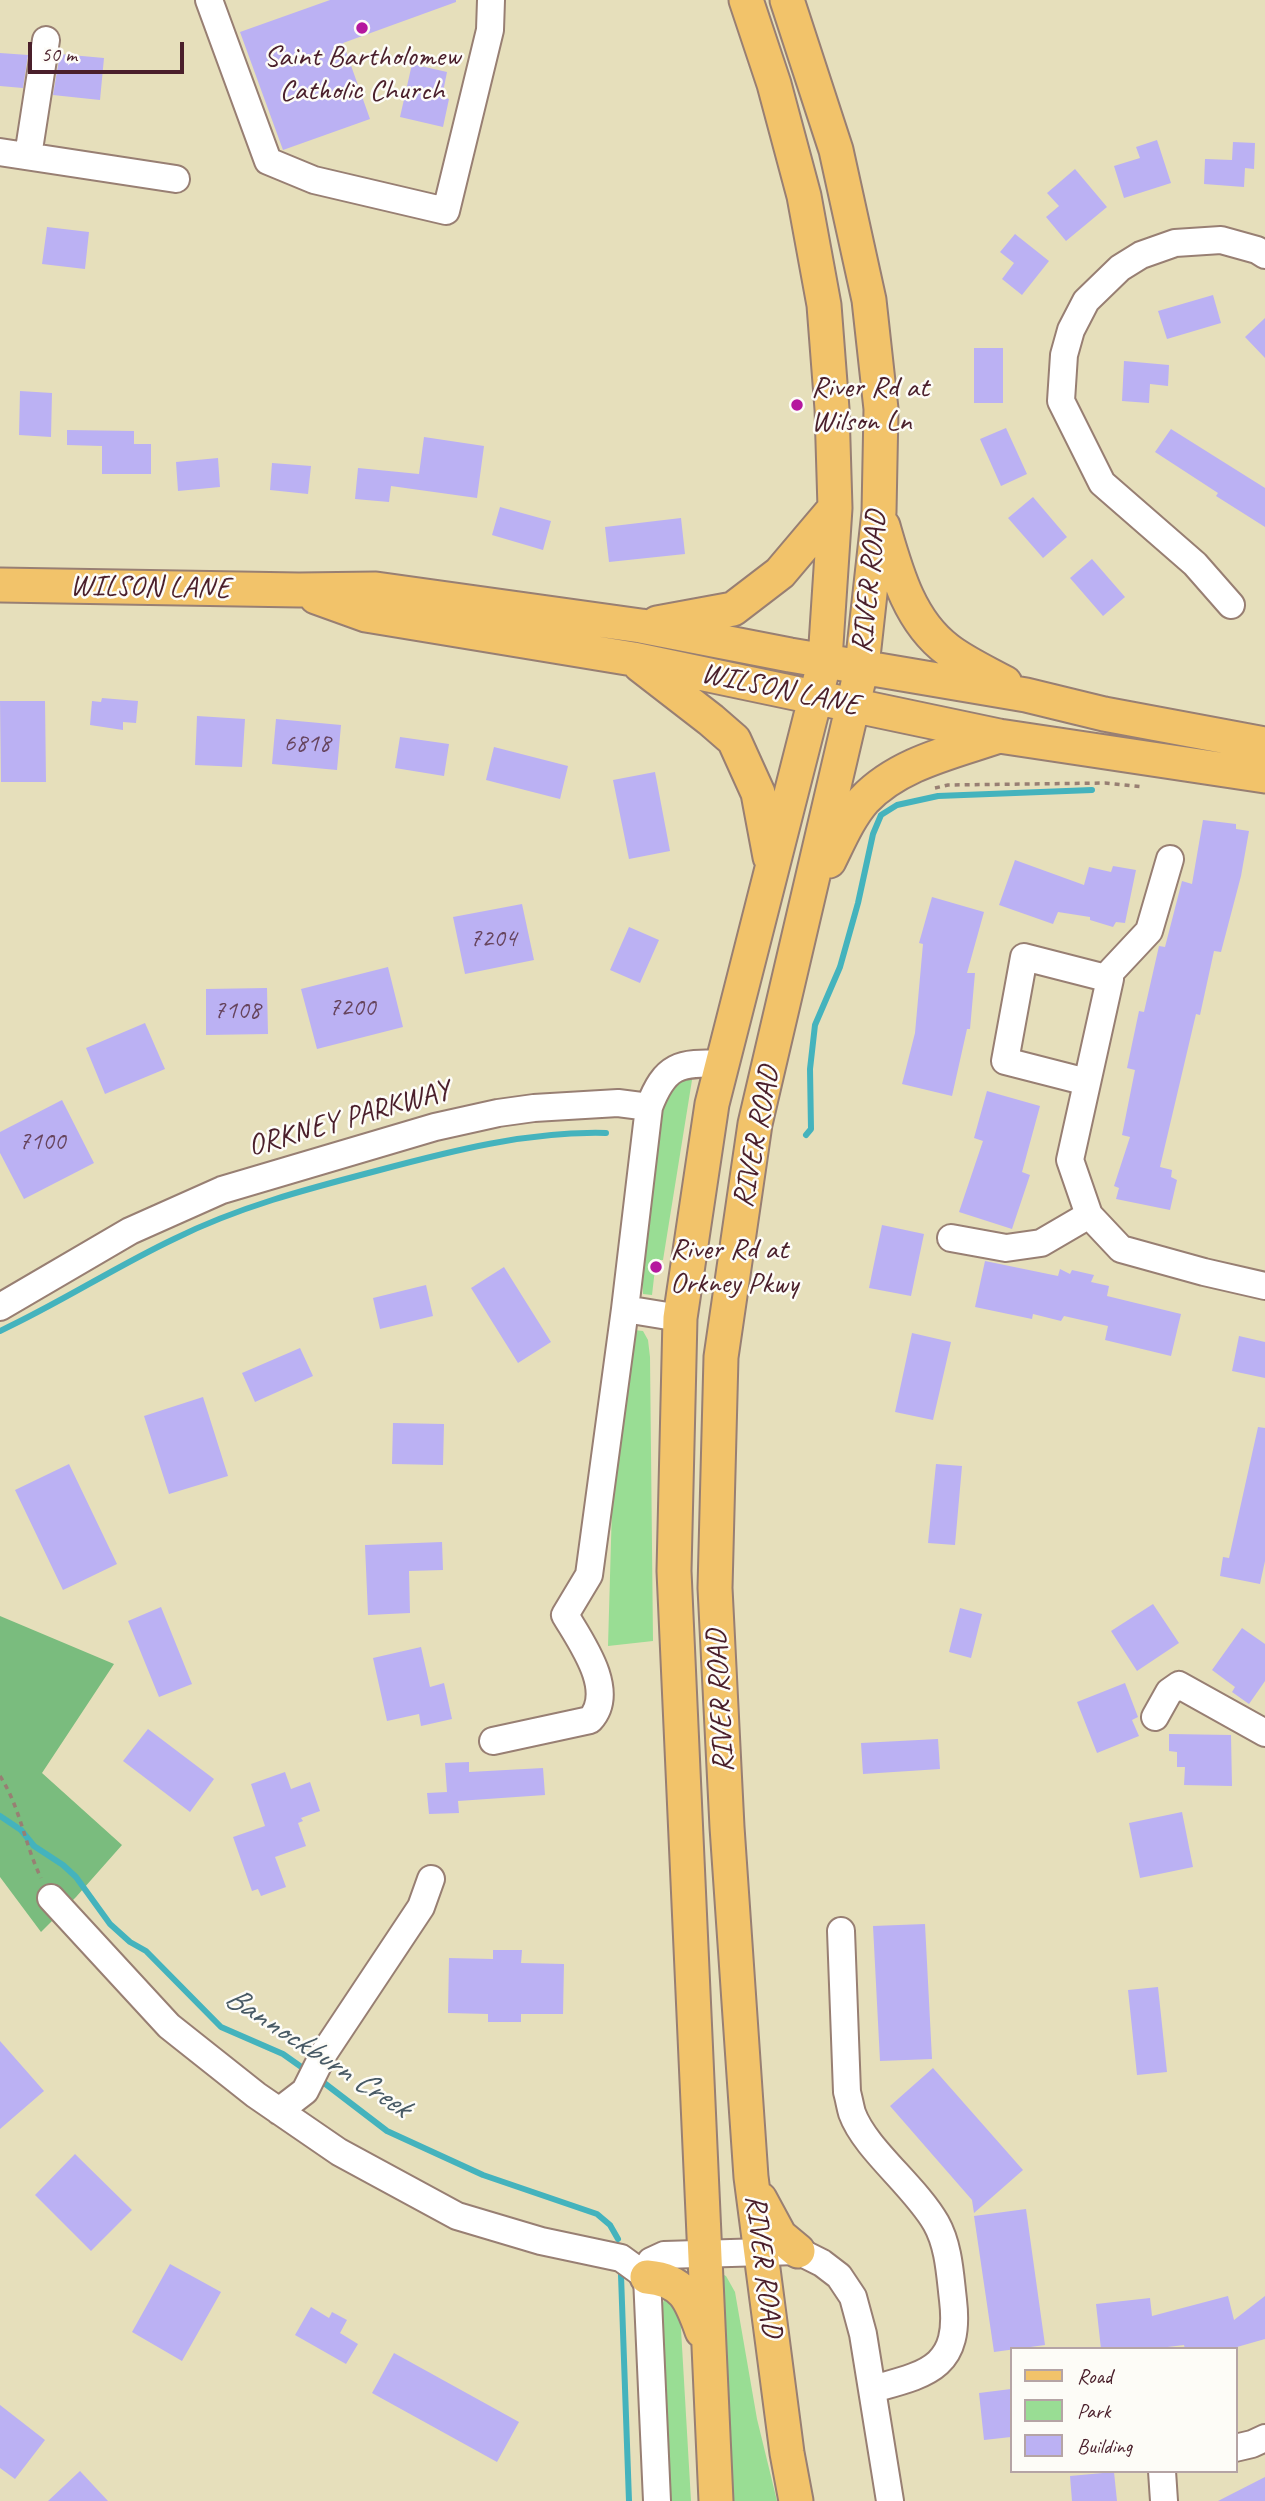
<!DOCTYPE html>
<html>
<head>
<meta charset="utf-8">
<style>
  body { margin:0 }
  #map { position:relative; width:1265px; height:2501px; overflow:hidden; background:#e6dfbb; font-family:Caveat,sans-serif }
  canvas { display:block }
  .legend { position:absolute; left:1010px; top:2347px; width:228px; height:126px; box-sizing:border-box; background:#fdfcf7; border:2px solid #b5a4a5; margin:0; padding:9px 12px; list-style:none; font-size:21px; color:#4a1f2b }
  .legend li { display:flex; align-items:center; gap:14px; height:35px }
  .legend b { width:35px; border:2px solid #b5a4a5 }
  .scale { position:absolute; left:28px; top:42px; width:156px; height:32px; box-sizing:border-box; border:4px solid #4a1f2b; border-top:0; padding-left:9px; font-size:21px; line-height:24px; white-space:nowrap; color:#4a1f2b; -webkit-text-stroke:5px #fdfcf7; paint-order:stroke }
</style>
</head>
<body>
<div id="map">
<canvas width="1265" height="2501"></canvas>
<ul class="legend">
<li><b style="height:9px;background:#f2c36a"></b>Road</li>
<li><b style="height:19px;background:#99dd94"></b>Park</li>
<li><b style="height:19px;background:#bbb1f3"></b>Building</li>
</ul>
<div class="scale">50 m</div>
</div>
<script>
const ctx = document.querySelector('canvas').getContext('2d');
ctx.lineJoin = 'round';
function paint(path, color) { ctx.fillStyle = color; ctx.fill(path, 'evenodd'); }
function strokePath(path, color, width, dash) { ctx.strokeStyle = color; ctx.lineWidth = width; ctx.lineCap = dash ? 'butt' : 'round'; ctx.setLineDash(dash || []); ctx.stroke(path); }
function write(font, color, halo, rows, align = 'center') {
  ctx.font = font + ' Caveat,sans-serif'; ctx.lineWidth = 5; ctx.setLineDash([]); ctx.textBaseline = 'middle'; ctx.strokeStyle = halo; ctx.fillStyle = color; for (const [text, x, y, turn = 0] of rows) {
    ctx.save(); ctx.translate(x, y); ctx.rotate((+turn || 0) * Math.PI / 180); ctx.textAlign = isNaN(turn) ? turn : align; if (halo) ctx.strokeText(text, 0, 0); ctx.fillText(text, 0, 0); ctx.restore();
  }
}
const green = new Path2D(`
  M 690,1076 L 692,1080 L 663,1260 L 656,1260 L 652,1295 L 643,1294 L 642,1268 L 661,1110 L 676,1082 Z
  M 634,1330 L 643,1331 L 648,1340 L 650,1357 L 653,1641 L 608,1646 L 612,1507 L 618,1438 Z
  M 720,2273 L 726,2276 L 735,2292 L 757,2419 L 777,2501 L 731,2501 Z
  M 665,2297 L 680,2312 L 691,2501 L 664,2501 L 660,2312 Z`);
const forest = new Path2D(`
  M 0,1616 L 114,1664 L 42,1773 L 122,1845 L 76,1897 L 41,1932 L 0,1877 Z`);
const stream = new Path2D(`
  M 806,1135 L 811,1129 L 810,1069 L 815,1025 L 840,967 L 858,903 L 873,834 L 881,815 L 897,805 L 938,796 L 1092,790
  M 0,1331 C 60,1303 115,1267 174,1239 C 238,1207 307,1189 376,1171 C 451,1151 528,1131 606,1133
  M 0,1816 L 21,1830 L 34,1846 L 63,1865 L 76,1877 L 110,1924 L 130,1942 L 146,1951 L 221,2027 L 283,2054 L 307,2071
  M 319,2079 L 387,2131 L 483,2175 L 597,2214 L 610,2225 L 618,2239
  M 621,2275 L 629,2501`);
const building = new Path2D(`
  M 330,0 L 456,0 L 456,2 L 343,43 L 370,119 L 283,150 L 240,32 Z
  M 0,53 L 28,55 L 23,88 L 0,86 Z
  M 60,54 L 104,58 L 100,100 L 53,95 Z
  M 412,64 L 447,72 L 442,97 L 449,99 L 443,127 L 400,117 Z
  M 1157,140 L 1171,183 L 1124,198 L 1114,166 L 1140,158 L 1136,147 Z
  M 1233,142 L 1255,143 L 1254,169 L 1245,168 L 1244,187 L 1204,184 L 1205,159 L 1232,160 Z
  M 1075,169 L 1107,207 L 1066,241 L 1046,217 L 1059,206 L 1047,193 Z
  M 47,227 L 89,232 L 85,269 L 42,264 Z
  M 1015,234 L 1049,261 L 1022,295 L 1002,279 L 1014,263 L 1000,252 Z
  M 1213,295 L 1221,323 L 1167,339 L 1158,311 Z
  M 1265,318 L 1265,358 L 1245,337 Z
  M 974,348 L 1003,348 L 1003,403 L 974,403 Z
  M 1124,361 L 1169,365 L 1168,386 L 1150,384 L 1149,403 L 1122,401 Z
  M 20,391 L 52,393 L 51,437 L 19,435 Z
  M 1006,428 L 1027,474 L 1001,486 L 980,439 Z
  M 1171,429 L 1265,488 L 1265,527 L 1216,496 L 1218,493 L 1155,452 Z
  M 67,430 L 134,431 L 134,444 L 151,444 L 151,474 L 102,474 L 102,446 L 67,445 Z
  M 424,437 L 484,446 L 477,498 L 391,486 L 389,502 L 355,499 L 358,468 L 419,474 Z
  M 218,458 L 220,487 L 178,491 L 176,462 Z
  M 272,463 L 311,466 L 308,494 L 270,490 Z
  M 1033,497 L 1067,537 L 1043,558 L 1008,518 Z
  M 500,507 L 551,521 L 543,550 L 492,535 Z
  M 681,518 L 685,554 L 609,562 L 605,527 Z
  M 1092,559 L 1125,597 L 1103,616 L 1070,578 Z
  M 102,698 L 138,701 L 136,723 L 123,722 L 123,730 L 90,725 L 92,701 L 101,702 Z
  M 0,701 L 45,701 L 46,782 L 1,782 Z
  M 197,716 L 245,719 L 242,767 L 195,765 Z
  M 276,719 L 341,725 L 337,770 L 272,764 Z
  M 400,737 L 449,744 L 444,776 L 395,768 Z
  M 494,747 L 568,766 L 560,799 L 486,780 Z
  M 655,772 L 670,851 L 629,859 L 613,780 Z
  M 1203,820 L 1236,824 L 1236,829 L 1249,831 L 1241,876 L 1221,952 L 1214,951 L 1200,1015 L 1196,1014 L 1160,1167 L 1172,1170 L 1171,1177 L 1177,1180 L 1170,1210 L 1116,1199 L 1119,1188 L 1114,1186 L 1130,1137 L 1122,1135 L 1135,1070 L 1127,1068 L 1139,1011 L 1144,1012 L 1159,946 L 1165,947 L 1182,881 L 1192,884 Z
  M 1015,860 L 1084,885 L 1089,867 L 1111,872 L 1113,866 L 1136,870 L 1125,923 L 1116,922 L 1113,927 L 1090,920 L 1090,917 L 1058,912 L 1053,924 L 999,905 Z
  M 932,897 L 984,912 L 967,973 L 975,973 L 970,1029 L 967,1029 L 952,1096 L 902,1084 L 915,1033 L 923,944 L 919,943 Z
  M 522,904 L 534,960 L 465,974 L 453,917 Z
  M 629,927 L 659,940 L 640,983 L 610,970 Z
  M 388,967 L 403,1027 L 317,1049 L 301,989 Z
  M 267,988 L 268,1034 L 206,1035 L 206,989 Z
  M 145,1023 L 165,1069 L 105,1094 L 86,1048 Z
  M 987,1091 L 1040,1106 L 1022,1172 L 1030,1175 L 1012,1229 L 959,1212 L 983,1141 L 974,1138 Z
  M 62,1100 L 94,1163 L 24,1199 L 0,1153 L 0,1132 Z
  M 882,1225 L 924,1234 L 911,1296 L 869,1288 Z
  M 985,1261 L 1058,1276 L 1060,1269 L 1070,1274 L 1072,1270 L 1094,1275 L 1091,1282 L 1109,1286 L 1107,1296 L 1181,1314 L 1171,1356 L 1105,1340 L 1108,1326 L 1064,1316 L 1061,1321 L 1033,1314 L 1032,1319 L 975,1307 Z
  M 504,1267 L 551,1342 L 518,1363 L 471,1288 Z
  M 426,1285 L 433,1316 L 380,1329 L 373,1298 Z
  M 912,1333 L 951,1342 L 933,1420 L 895,1412 Z
  M 1239,1336 L 1265,1342 L 1265,1378 L 1232,1371 Z
  M 300,1348 L 313,1376 L 255,1402 L 242,1373 Z
  M 203,1397 L 228,1476 L 169,1494 L 144,1416 Z
  M 393,1423 L 444,1424 L 443,1465 L 392,1464 Z
  M 1258,1427 L 1265,1428 L 1265,1561 L 1260,1584 L 1220,1576 L 1223,1557 L 1229,1558 Z
  M 69,1464 L 117,1564 L 63,1590 L 15,1490 Z
  M 936,1464 L 962,1466 L 955,1545 L 928,1543 Z
  M 442,1542 L 443,1570 L 409,1571 L 410,1613 L 368,1615 L 365,1545 Z
  M 1153,1604 L 1179,1643 L 1137,1671 L 1111,1631 Z
  M 161,1607 L 192,1684 L 159,1697 L 128,1621 Z
  M 960,1608 L 982,1614 L 971,1658 L 949,1652 Z
  M 1242,1628 L 1265,1644 L 1265,1681 L 1249,1704 L 1232,1692 L 1235,1687 L 1212,1670 Z
  M 421,1647 L 430,1687 L 444,1683 L 452,1719 L 421,1726 L 419,1714 L 387,1721 L 373,1658 Z
  M 1125,1683 L 1138,1717 L 1132,1720 L 1139,1736 L 1097,1753 L 1077,1702 Z
  M 148,1729 L 214,1779 L 190,1812 L 123,1761 Z
  M 1169,1734 L 1231,1735 L 1232,1786 L 1184,1785 L 1185,1767 L 1177,1767 L 1177,1752 L 1169,1751 Z
  M 938,1739 L 940,1769 L 863,1774 L 861,1743 Z
  M 469,1762 L 469,1772 L 543,1768 L 545,1795 L 458,1801 L 459,1813 L 429,1814 L 427,1793 L 447,1792 L 445,1763 Z
  M 285,1772 L 291,1789 L 310,1782 L 320,1811 L 301,1818 L 303,1821 L 298,1823 L 306,1846 L 275,1857 L 286,1887 L 261,1896 L 258,1889 L 252,1891 L 233,1837 L 265,1826 L 251,1784 Z
  M 1182,1812 L 1193,1867 L 1140,1878 L 1129,1823 Z
  M 925,1924 L 932,2059 L 880,2061 L 873,1926 Z
  M 493,1950 L 522,1950 L 521,1963 L 564,1964 L 563,2014 L 521,2014 L 521,2022 L 488,2022 L 488,2014 L 448,2013 L 449,1958 L 493,1959 Z
  M 1158,1987 L 1167,2072 L 1137,2075 L 1128,1990 Z
  M 0,2041 L 44,2091 L 0,2129 Z
  M 933,2068 L 1023,2170 L 974,2213 L 972,2200 L 890,2106 Z
  M 75,2154 L 132,2210 L 91,2251 L 35,2195 Z
  M 1026,2209 L 1045,2345 L 994,2352 L 974,2216 Z
  M 170,2264 L 221,2292 L 182,2361 L 132,2332 Z
  M 1228,2296 L 1234,2320 L 1265,2296 L 1265,2339 L 1230,2349 L 1185,2349 L 1184,2345 L 1151,2349 L 1101,2349 L 1096,2304 L 1150,2298 L 1152,2316 Z
  M 311,2307 L 329,2318 L 332,2312 L 347,2320 L 340,2333 L 358,2344 L 346,2364 L 295,2335 Z
  M 394,2353 L 519,2422 L 497,2462 L 372,2393 Z
  M 1011,2389 L 1011,2437 L 984,2440 L 979,2393 Z
  M 0,2405 L 45,2440 L 15,2479 L 0,2468 Z
  M 80,2471 L 108,2501 L 48,2501 Z
  M 1114,2472 L 1117,2501 L 1072,2501 L 1070,2476 Z
  M 1265,2477 L 1265,2501 L 1218,2501 Z`);
const path = new Path2D(`
  M 935,788 L 948,785 L 1105,783 L 1144,787
  M 0,1776 C 21,1809 24,1843 41,1878`);
const minor = new Path2D(`
  M 209,0 L 268,161 L 314,180 L 446,211 L 490,30 L 491,0
  M 0,152 L 176,179
  M 28,156 L 46,40
  M 1231,605 L 1195,564 L 1102,483 L 1061,401 L 1064,355 L 1071,330 L 1086,301 L 1120,268 L 1141,255 L 1175,243 L 1221,240 L 1257,250 L 1265,255
  M 1105,978 L 1149,931 L 1170,859
  M 1087,1082 L 1005,1061 L 1024,957 L 1110,979 L 1070,1160 L 1089,1215 L 1121,1249 L 1204,1272 L 1265,1286
  M 951,1238 L 1006,1248 L 1041,1243 L 1089,1215
  M 0,1307 L 130,1231 L 222,1190 L 435,1127 L 498,1113 L 534,1108 L 618,1103 L 649,1107
  M 625,1309 L 680,1318
  M 1155,1717 L 1169,1692 L 1179,1685 L 1265,1733
  M 493,1741 L 590,1720 C 617,1691 581,1642 565,1615 L 589,1575 L 625,1309 L 649,1107 C 665,1065 679,1062 722,1064
  M 51,1898 L 169,2026 L 256,2095 L 339,2152 L 457,2216 L 541,2241 L 621,2258 L 647,2277
  M 841,1931 L 847,2092 C 849,2099 850,2106 852,2113 C 865,2149 915,2186 936,2223 C 949,2246 950,2275 953,2300 C 961,2368 927,2374 873,2389
  M 279,2111 L 305,2091 L 324,2053 L 421,1907 L 431,1879
  M 1235,2448 L 1252,2444 L 1265,2438
  M 1162,2471 L 1164,2501
  M 657,2501 L 647,2277 L 651,2261 L 664,2255 L 798,2251 L 822,2263 L 839,2276 L 853,2297 L 863,2334 L 890,2501`);
const major = new Path2D(`
  M 787,0 L 836,150 L 869,300 L 881,409 L 879,512 L 862,666 L 755,1124 L 721,1357 L 715,1588 L 727,1827 L 751,2177 L 787,2453 L 796,2501
  M 883,526 C 896,571 909,621 948,650 C 965,663 987,673 1005,683
  M 0,585 L 299,590 L 376,589 L 641,626 L 790,655 L 1026,695 L 1104,714 L 1265,744
  M 316,597 L 366,615 L 633,659 L 999,736 L 1265,776
  M 657,623 L 733,609 L 780,573 L 835,508
  M 640,665 L 711,720 L 734,740 L 758,793 L 770,857
  M 829,861 C 839,841 849,817 864,800 C 899,763 953,752 999,736
  M 760,2199 L 780,2236 L 798,2251
  M 647,2277 C 684,2280 691,2300 702,2331
  M 716,2501 L 674,1571 L 680,1318 L 712,1104 L 825,660 L 835,508 L 832,409 L 824,305 L 804,196 L 774,84 L 746,0`);
const markers = [
  [362,28,7,"#b5179e"],
  [797,405,7,"#b5179e"],
  [656,1267,7,"#b5179e"]
];
const numberNames = [
  ["6818",307,744],
  ["7204",493,939],
  ["7200",352,1008],
  ["7108",237,1011],
  ["7100",42,1142]
];
const poiNames = [
  ["Saint Bartholomew",362,57,"center"],
  ["Catholic Church",362,91,"center"],
  ["River Rd at",811,388],
  ["Wilson Ln",811,422],
  ["River Rd at",670,1250],
  ["Orkney Pkwy",670,1284]
];
const streetNames = [
  ["RIVER ROAD",870,582,-84],
  ["WILSON LANE",150,588,1],
  ["WILSON LANE",780,690,12],
  ["ORKNEY PARKWAY",349,1119,-16],
  ["RIVER ROAD",757,1137,-79],
  ["RIVER ROAD",721,1701,-93],
  ["RIVER ROAD",763,2266,83]
];
const waterNames = [
  ["Bannockburn Creek",317,2053,33]
];
paint(green, '#99dd94');
paint(forest, '#7abc7e');
strokePath(stream, '#44b3bd', 6);
paint(building, '#bbb1f3');
strokePath(minor, '#987f73', 30);
strokePath(major, '#987f73', 37);
strokePath(path, '#987f73', 3.5, [5, 5]);
strokePath(minor, '#fff', 26);
strokePath(major, '#f2c36a', 33);
for (const [x, y, r, color] of markers) { const dot = new Path2D(); dot.arc(x, y, r, 0, 2 * Math.PI); ctx.fillStyle = color; ctx.fill(dot); strokePath(dot, '#fdfcf7', 2.5); }
write('26px', '#66445d', null, numberNames);
write('30px', '#4a1f2b', '#fdfcf7', poiNames, 'left');
write('30px', '#4a1f2b', '#fdfcf7', streetNames);
write('italic 32px', '#485a65', '#fdfcf7', waterNames);
</script>
</body>
</html>
